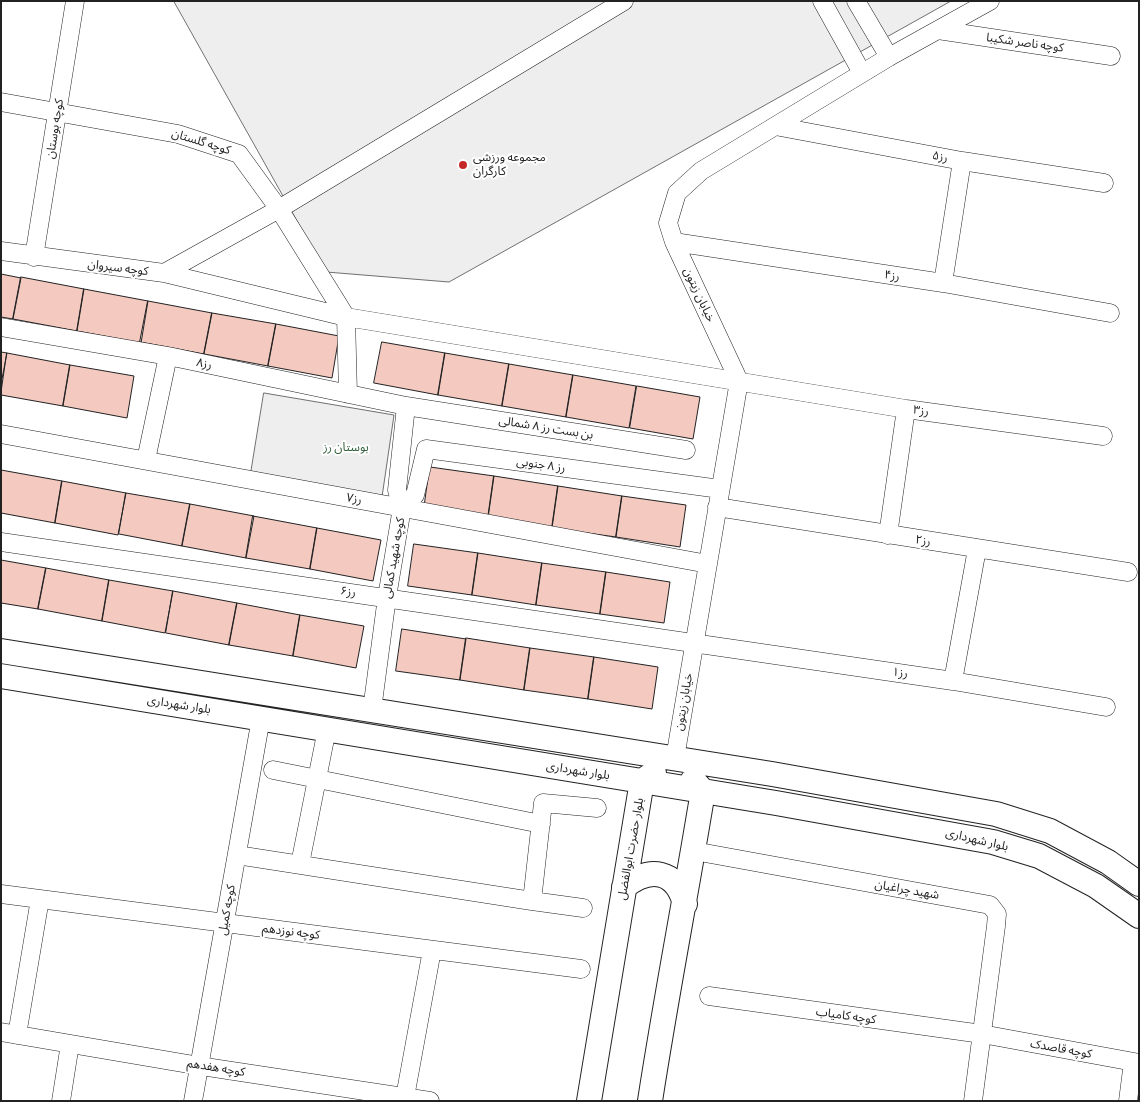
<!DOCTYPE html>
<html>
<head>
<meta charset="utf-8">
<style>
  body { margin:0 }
  #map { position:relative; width:1140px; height:1102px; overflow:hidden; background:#fff; font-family:Manrope,sans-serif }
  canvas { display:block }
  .frame { position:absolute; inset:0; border:2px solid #222; pointer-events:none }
</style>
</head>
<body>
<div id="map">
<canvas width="1140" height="1102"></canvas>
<div class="frame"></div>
</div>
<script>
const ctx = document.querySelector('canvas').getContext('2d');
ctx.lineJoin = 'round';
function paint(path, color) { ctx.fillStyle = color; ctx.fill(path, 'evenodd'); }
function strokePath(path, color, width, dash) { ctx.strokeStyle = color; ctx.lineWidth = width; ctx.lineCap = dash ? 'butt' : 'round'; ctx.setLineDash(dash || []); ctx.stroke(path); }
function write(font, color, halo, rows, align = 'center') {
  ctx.font = font + ' Manrope,"Noto Sans Arabic",sans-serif'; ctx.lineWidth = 4; ctx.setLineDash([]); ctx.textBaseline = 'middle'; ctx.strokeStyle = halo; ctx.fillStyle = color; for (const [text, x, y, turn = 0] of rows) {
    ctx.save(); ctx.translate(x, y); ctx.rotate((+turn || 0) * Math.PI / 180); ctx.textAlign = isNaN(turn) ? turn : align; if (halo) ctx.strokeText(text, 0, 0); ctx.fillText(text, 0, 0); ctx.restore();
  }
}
const green = new Path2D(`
  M 174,1 L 951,1 L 449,282 L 326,272 Z
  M 264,393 L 394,415 L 382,497 L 251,473 Z`);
const building = new Path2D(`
  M 1,274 L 21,278 L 13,319 L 1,317 Z
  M 21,277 L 84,289 L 77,331 L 13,319 Z
  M 84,289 L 148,301 L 141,343 L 77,331 Z
  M 148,301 L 212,313 L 204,354 L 140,342 Z
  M 212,313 L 276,324 L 268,366 L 204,354 Z
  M 276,324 L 339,336 L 332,378 L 268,366 Z
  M 382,342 L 445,353 L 438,395 L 374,383 Z
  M 1,352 L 7,353 L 1,384 Z
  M 7,353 L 70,365 L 63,406 L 1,395 Z
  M 445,353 L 509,364 L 502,406 L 438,395 Z
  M 509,364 L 573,375 L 566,417 L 502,406 Z
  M 70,365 L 134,376 L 127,418 L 63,406 Z
  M 573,375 L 636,386 L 629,428 L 566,417 Z
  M 637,386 L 700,397 L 693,439 L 630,428 Z
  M 430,467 L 494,476 L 488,518 L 424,509 Z
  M 1,470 L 62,481 L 55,523 L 1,513 Z
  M 494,476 L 558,486 L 552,528 L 488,518 Z
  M 62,481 L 126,493 L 118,535 L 55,523 Z
  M 558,486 L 622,496 L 616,537 L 552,528 Z
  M 126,493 L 190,504 L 182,546 L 119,534 Z
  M 622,496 L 686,505 L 680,547 L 616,537 Z
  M 190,504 L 254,516 L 246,558 L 182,546 Z
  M 253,516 L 317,528 L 310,569 L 246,558 Z
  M 317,528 L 381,540 L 373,581 L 310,569 Z
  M 414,544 L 478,553 L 472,595 L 408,586 Z
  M 478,553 L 542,563 L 536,605 L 472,595 Z
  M 1,560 L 46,568 L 38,609 L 1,603 Z
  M 542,563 L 606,572 L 600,614 L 536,605 Z
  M 46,568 L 109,580 L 102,621 L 38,609 Z
  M 606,572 L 670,582 L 664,623 L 600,614 Z
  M 109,580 L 173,591 L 165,633 L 102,621 Z
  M 173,591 L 237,603 L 229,645 L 166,633 Z
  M 237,603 L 300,615 L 293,656 L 229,645 Z
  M 300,615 L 364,626 L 356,668 L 293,656 Z
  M 402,629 L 466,639 L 460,680 L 396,671 Z
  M 466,638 L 530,648 L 524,690 L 460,680 Z
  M 530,648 L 594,657 L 588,699 L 524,690 Z
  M 594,657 L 658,667 L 652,709 L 588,699 Z`);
const street = new Path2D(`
  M 822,1 L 862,73
  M 856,1 L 889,57
  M 938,30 L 1111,56
  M 1,102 L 178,134 L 239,154 L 279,209 L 346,317 L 348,394
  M 775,126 L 962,161 L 1104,183
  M 674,242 L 943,283 L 1110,313
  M 1,251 L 164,273 L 279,209 L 624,1
  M 34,257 L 75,1
  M 164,273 L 346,317 L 906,409 L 1103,436
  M 943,283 L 962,161
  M 1,327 L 168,356 L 406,406 L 686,450
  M 1,434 L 708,564
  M 146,460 L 168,356
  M 717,507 L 1128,572
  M 402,508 L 415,495 L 426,449 L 720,489
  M 888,535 L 906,409
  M 1,542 L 953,681 L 1106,707
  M 953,681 L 977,549
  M 372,710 L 387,597 L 402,508 L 397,490 L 406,406
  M 675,758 L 739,381 L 674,242 L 668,223 L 677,193 L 701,171 L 889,57 L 990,1
  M 273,770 L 541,824
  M 694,851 L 990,905 L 997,914 L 996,926 L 973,1101
  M 237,855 L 532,901 L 543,803 L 597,808
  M 300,864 L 327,729
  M 1,894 L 581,969
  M 532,901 L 583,908
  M 709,996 L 982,1034 L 1139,1063
  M 1,1032 L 200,1066 L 430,1101
  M 17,1035 L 40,899
  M 405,1097 L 432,950
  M 61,1101 L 70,1044
  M 193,1101 L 261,718
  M 1128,1101 L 1133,1062`);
const secondary = new Path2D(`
  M 1,651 L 772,774 L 996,814 L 1050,831 L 1108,862 L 1139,884
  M 1,676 L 776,803 L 993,842 L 1039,856 L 1096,886 L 1139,916
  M 624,887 C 650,866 676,870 685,904
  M 589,1101 L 642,781 L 654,773
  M 650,1101 C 666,997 686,895 703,791 L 693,780`);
const markers = [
  [463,165,5,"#c62828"]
];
const streetNames = [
  ["کوچه ناصر شکیبا",1025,43,8],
  ["کوچه بوستان",55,129,-81],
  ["کوچه گلستان",201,142,17],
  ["رز۵",940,157,11],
  ["کوچه سیروان",118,268,7],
  ["رز۴",892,276,9],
  ["خیابان زیتون",699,295,65],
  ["رز۸",204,364,12],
  ["رز۳",921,411,8],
  ["بن بست رز ۸ شمالی",546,428,9],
  ["رز ۸ جنوبی",541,465,8],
  ["رز۷",354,499,11],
  ["رز۲",923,541,9],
  ["کوچه شهید کمالی",394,558,-80],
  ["رز۶",348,592,8],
  ["رز۱",900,673,8],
  ["خیابان زیتون",684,702,-80],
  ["بلوار شهرداری",179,705,9],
  ["بلوار شهرداری",578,771,9],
  ["بلوار شهرداری",977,840,13],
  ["بلوار حضرت ابوالفضل",631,849,-80],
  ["شهید چراغیان",907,890,10],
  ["کوچه کمیل",227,910,-80],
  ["کوچه نوزدهم",291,932,7],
  ["کوچه کامیاب",846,1016,8],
  ["کوچه قاصدک",1061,1049,10],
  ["کوچه هفدهم",216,1068,9]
];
const poiNames = [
  ["مجموعه ورزشی",473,158],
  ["کارگران",473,172]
];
const parkNames = [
  ["بوستان رز",346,448]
];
paint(green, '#eee');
strokePath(green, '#6f6f6f', 1);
paint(building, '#f3c9c0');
strokePath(building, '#222', 1);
strokePath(street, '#222', 19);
strokePath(secondary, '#222', 26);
strokePath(street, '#fff', 18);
strokePath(secondary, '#fff', 24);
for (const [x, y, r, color] of markers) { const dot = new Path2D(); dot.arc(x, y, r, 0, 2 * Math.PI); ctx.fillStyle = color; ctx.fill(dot); strokePath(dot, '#fff', 2); }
write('12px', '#222', '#fff', streetNames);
write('12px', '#222', '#fff', poiNames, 'left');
write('12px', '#2f5e38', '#fff', parkNames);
</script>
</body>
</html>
